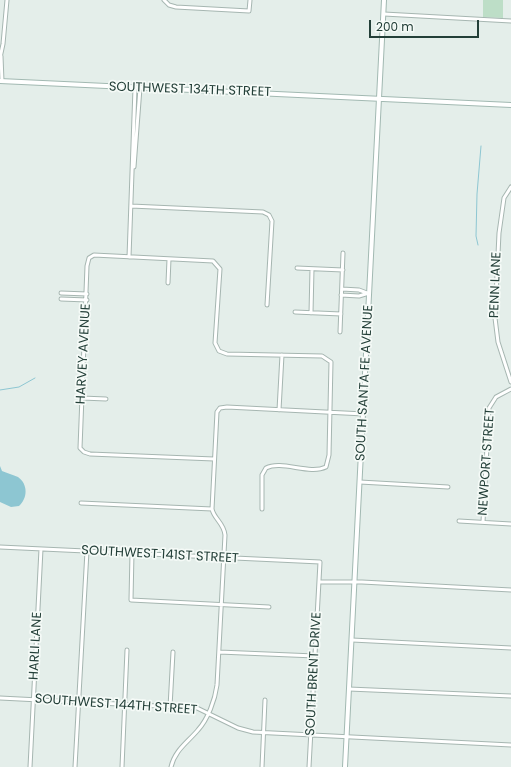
<!DOCTYPE html>
<html>
<head>
<meta charset="utf-8">
<style>
  body { margin:0 }
  #map { position:relative; width:511px; height:767px; overflow:hidden; background:#e4eeea; font-family:Poppins,sans-serif }
  canvas { display:block }
  .scale { position:absolute; left:369px; top:20px; width:110px; height:18px; box-sizing:border-box; border:2px solid #233f38; border-top:0; padding-left:5px; font-size:12px; line-height:14px; white-space:nowrap; color:#233f38; -webkit-text-stroke:3px #f5faf7; paint-order:stroke }
</style>
</head>
<body>
<div id="map">
<canvas width="511" height="767"></canvas>
<div class="scale">200 m</div>
</div>
<script>
const ctx = document.querySelector('canvas').getContext('2d');
ctx.lineJoin = 'round';
function paint(path, color) { ctx.fillStyle = color; ctx.fill(path, 'evenodd'); }
function strokePath(path, color, width, dash) { ctx.strokeStyle = color; ctx.lineWidth = width; ctx.lineCap = dash ? 'butt' : 'round'; ctx.setLineDash(dash || []); ctx.stroke(path); }
function write(font, color, halo, rows, align = 'center') {
  ctx.font = font + ' Poppins,sans-serif'; ctx.lineWidth = 3.5; ctx.setLineDash([]); ctx.textBaseline = 'middle'; ctx.strokeStyle = halo; ctx.fillStyle = color; for (const [text, x, y, turn = 0] of rows) {
    ctx.save(); ctx.translate(x, y); ctx.rotate((+turn || 0) * Math.PI / 180); ctx.textAlign = isNaN(turn) ? turn : align; if (halo) ctx.strokeText(text, 0, 0); ctx.fillText(text, 0, 0); ctx.restore();
  }
}
const green = new Path2D(`
  M 483,0 L 503,0 L 503,18 L 483,17 Z`);
const water = new Path2D(`
  M 0,466 L 2,471 C 7,473 13,475 18,477 C 28,484 28,498 19,506 L 11,507 L 0,502 Z`);
const stream = new Path2D(`
  M 478,245 L 476,236 L 477,194 L 481,146
  M 0,390 L 19,387 L 35,378`);
const street = new Path2D(`
  M 164,0 L 169,5 L 176,7 L 249,11 L 250,0
  M 384,14 L 511,21
  M 1,56 L 2,81
  M 0,58 L 3,44 L 7,0
  M 134,167 L 140,88
  M 511,187 L 504,198 L 499,233 L 495,318 L 498,342 L 511,382
  M 131,206 L 263,212 L 269,215 L 272,221 L 267,305
  M 129,257 L 135,88
  M 297,268 L 343,270
  M 168,283 L 169,259
  M 342,289 L 359,290 L 367,293
  M 61,293 L 87,294
  M 341,295 L 359,296 L 369,293
  M 61,299 L 87,300
  M 295,312 L 341,314
  M 311,313 L 312,269
  M 340,332 L 343,253
  M 82,398 L 106,399
  M 279,410 L 282,355
  M 214,459 L 90,454 L 84,452 L 80,448 L 87,266 L 89,258 L 94,255 L 213,261 L 220,269 L 215,343 L 219,351 L 227,354 L 322,356 L 331,362 L 329,455 L 326,467 C 309,475 282,460 266,468 L 262,475 L 262,509
  M 360,482 L 448,487
  M 81,503 L 212,509
  M 459,521 L 511,524
  M 483,522 L 489,408 L 496,397 L 511,389
  M 0,547 L 320,562 L 309,767
  M 132,553 L 131,600 L 269,607
  M 319,582 L 362,582 L 511,590
  M 352,640 L 511,648
  M 219,652 L 315,656
  M 349,689 L 511,696
  M 0,698 L 197,708 L 238,728 L 253,732 L 511,745
  M 170,707 L 173,652
  M 30,767 L 41,549
  M 75,767 L 87,551
  M 122,767 L 127,650
  M 171,767 C 175,750 187,743 198,730 C 208,719 215,700 217,685 L 225,535 C 224,523 214,519 212,509 L 217,412 L 220,408 L 227,407 L 364,414
  M 262,767 L 265,700`);
const secondary = new Path2D(`
  M 0,81 L 511,105
  M 345,767 L 384,0`);
const streetNames = [
  ["SOUTHWEST 134TH STREET",190,90,2],
  ["PENN LANE",496,285,-88],
  ["HARVEY AVENUE",84,354,-87],
  ["SOUTH SANTA FE AVENUE",365,383,-87],
  ["NEWPORT STREET",487,462,-86],
  ["SOUTHWEST 141ST STREET",160,555,3],
  ["HARLI LANE",36,646,-87],
  ["SOUTH BRENT DRIVE",314,674,-87],
  ["SOUTHWEST 144TH STREET",116,705,4]
];
paint(green, '#bddec7');
paint(water, '#8dc6d2');
strokePath(stream, '#8dc6d2', 1);
strokePath(street, '#a6b6b1', 5);
strokePath(secondary, '#a2b9b2', 6);
strokePath(street, '#fff', 3);
strokePath(secondary, '#fff', 4);
write('13px', '#233f38', '#f5faf7', streetNames);
</script>
</body>
</html>
